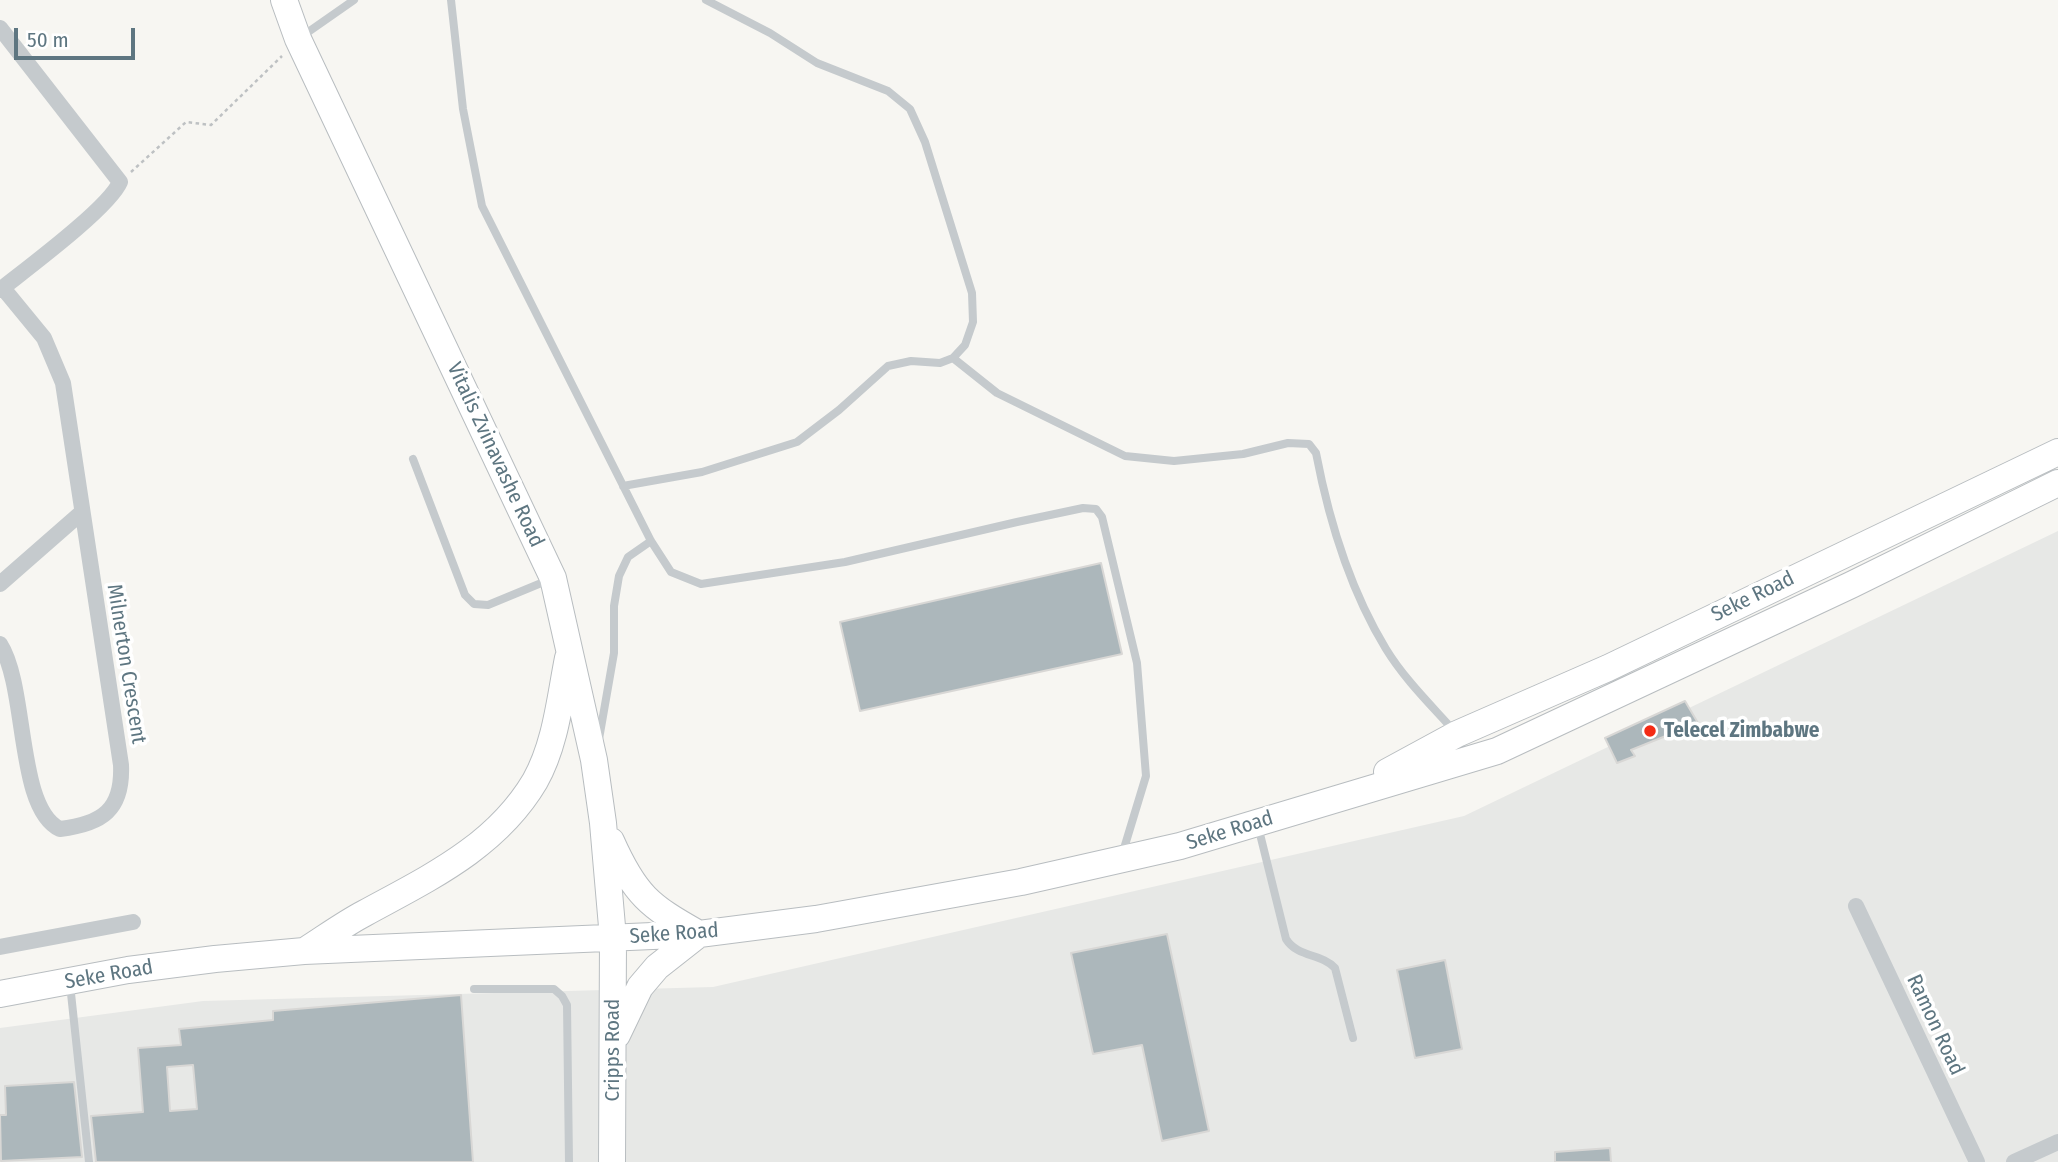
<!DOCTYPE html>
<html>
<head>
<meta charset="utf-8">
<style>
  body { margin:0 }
  #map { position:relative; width:2058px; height:1162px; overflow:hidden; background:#f7f6f2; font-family:"Fira Sans Condensed",sans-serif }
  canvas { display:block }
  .scale { position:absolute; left:14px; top:28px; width:121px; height:32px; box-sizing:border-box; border:4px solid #5e7681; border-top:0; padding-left:9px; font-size:21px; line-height:24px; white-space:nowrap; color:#5e7681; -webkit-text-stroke:5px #fff; paint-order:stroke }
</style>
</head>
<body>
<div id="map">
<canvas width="2058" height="1162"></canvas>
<div class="scale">50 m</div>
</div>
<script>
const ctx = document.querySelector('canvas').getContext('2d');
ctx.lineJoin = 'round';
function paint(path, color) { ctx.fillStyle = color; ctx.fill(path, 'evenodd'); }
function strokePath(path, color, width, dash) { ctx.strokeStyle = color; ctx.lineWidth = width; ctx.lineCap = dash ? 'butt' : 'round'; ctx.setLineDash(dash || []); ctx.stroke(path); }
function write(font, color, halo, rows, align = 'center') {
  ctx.font = font + ' "Fira Sans Condensed",sans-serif'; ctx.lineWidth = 7; ctx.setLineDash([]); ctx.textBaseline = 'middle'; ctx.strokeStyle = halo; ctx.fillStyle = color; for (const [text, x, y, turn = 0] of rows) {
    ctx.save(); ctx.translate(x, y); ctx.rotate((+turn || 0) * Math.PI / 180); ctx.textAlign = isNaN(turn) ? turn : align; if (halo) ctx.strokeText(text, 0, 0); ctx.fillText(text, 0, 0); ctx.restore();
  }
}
const built = new Path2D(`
  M 2058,531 L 2058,1162 L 0,1162 L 0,1028 L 203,1001 L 713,987 L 1464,816 Z`);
const building = new Path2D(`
  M 1101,563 L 1122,654 L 860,711 L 840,622 Z
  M 1685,701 L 1698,723 L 1631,750 L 1635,756 L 1617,763 L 1605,738 Z
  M 1167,934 L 1209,1131 L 1162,1141 L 1142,1045 L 1093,1054 L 1071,953 Z
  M 1445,960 L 1462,1049 L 1415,1058 L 1397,970 Z
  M 461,995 L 473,1162 L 96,1162 L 91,1116 L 143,1112 L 138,1048 L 181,1045 L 179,1029 L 273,1020 L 273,1011 ZM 193,1065 L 197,1109 L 170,1111 L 167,1067 Z
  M 74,1082 L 82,1157 L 1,1161 L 0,1115 L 6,1115 L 5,1086 Z
  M 1610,1148 L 1611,1162 L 1555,1162 L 1555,1152 Z`);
const path = new Path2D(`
  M 131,172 L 186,122 L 211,125 L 282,56`);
const lane = new Path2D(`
  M 451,0 L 463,109 L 482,206 L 651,541 L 671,572 L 701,584 L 845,562 L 1017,522 L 1083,508 L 1096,509 L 1102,517 L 1137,663 L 1146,776 L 1122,855
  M 301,37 L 354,0
  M 953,358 L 997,393 L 1125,456 L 1174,461 L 1243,454 L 1288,443 L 1309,444 L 1316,453 C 1329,521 1350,590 1386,649 C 1405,680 1432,706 1455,732
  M 413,459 L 465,595 L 474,604 L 488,605 L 551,579
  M 623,486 L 702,472 L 797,442 L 839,410 L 888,366 L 911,361 L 940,363 L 953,358 L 965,345 L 973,322 L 972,293 L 925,142 L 910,109 L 888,91 L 817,63 L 770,33 L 706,0
  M 599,739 L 614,653 L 614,606 L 619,576 L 628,557 L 651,541
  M 1258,826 L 1286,939 C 1298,958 1321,953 1335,968 L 1353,1038
  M 70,984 L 89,1162
  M 474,989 L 554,989 L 562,996 L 567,1005 L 569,1162`);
const street = new Path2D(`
  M 0,28 L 120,182 C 109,208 25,270 0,290
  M 0,584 L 81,513
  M 0,644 C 28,688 16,808 60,829 C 102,824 123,810 121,765 L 63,383 L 44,338 L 3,288
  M 1856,906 L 1977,1162
  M 0,947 L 133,922
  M 2014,1162 L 2058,1142`);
const primary = new Path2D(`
  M 284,0 L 298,39 L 553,578 L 594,760 L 603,823 L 613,938 L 612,1162
  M 1387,772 L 1457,734 L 1608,668 L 2058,452
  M 611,841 C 635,895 649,906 699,934
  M 306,950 C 325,938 344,924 365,913 C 429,878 496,847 535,781 C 556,744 560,698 568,658
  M 0,994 L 128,970 L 215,959 L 304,951 L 699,934 L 816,919 L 1021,882 L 1180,846 L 1497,751 L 1851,585 L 2058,483
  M 617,1035 L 640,987 L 657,967 L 699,934`);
const markers = [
  [1650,731,7,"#f42b15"]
];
const streetNames = [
  ["Vitalis Zvinavashe Road",495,455,65],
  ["Seke Road",1753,597,-26],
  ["Milnerton Crescent",126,664,81],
  ["Seke Road",1230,831,-17],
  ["Seke Road",674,934,-4],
  ["Seke Road",109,975,-10],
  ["Ramon Road",1935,1025,65],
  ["Cripps Road",613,1050,-90]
];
const poiNames = [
  ["Telecel Zimbabwe",1664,731]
];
paint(built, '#e7e8e6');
paint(building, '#acb7bb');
strokePath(building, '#d8d7d5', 2);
strokePath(primary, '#b8bdc0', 28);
strokePath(path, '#bec1c3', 2.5, [3.5, 3.5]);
strokePath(lane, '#c5cacd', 8);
strokePath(street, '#c5cacd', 16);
strokePath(primary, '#fff', 26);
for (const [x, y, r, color] of markers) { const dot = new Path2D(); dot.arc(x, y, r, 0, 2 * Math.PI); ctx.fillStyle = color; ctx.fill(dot); strokePath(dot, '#fff', 2.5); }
write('21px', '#5e7681', '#fff', streetNames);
write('bold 21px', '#5e7681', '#fff', poiNames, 'left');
</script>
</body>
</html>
